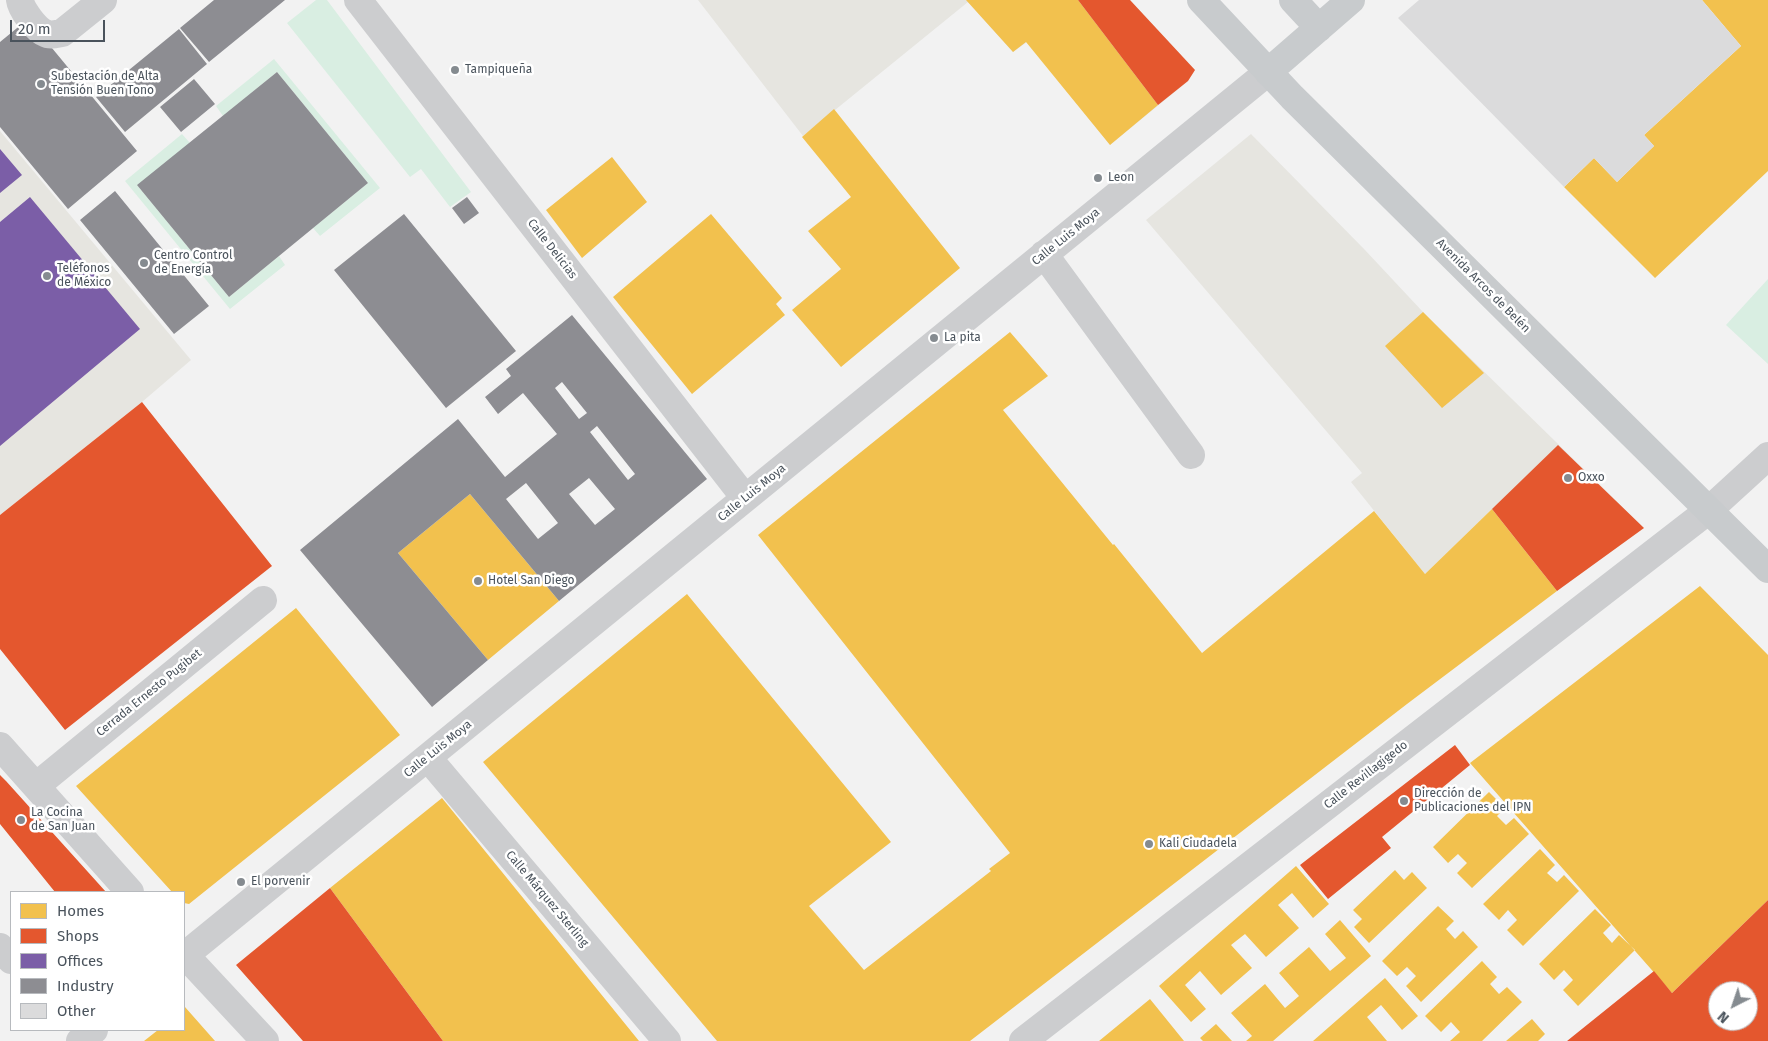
<!DOCTYPE html>
<html>
<head>
<meta charset="utf-8">
<style>
  body { margin:0 }
  #map { position:relative; width:1768px; height:1041px; overflow:hidden; background:#f2f2f2; font-family:"Fira Sans",sans-serif }
  canvas { display:block }
  .legend { position:absolute; left:10px; top:891px; width:175px; height:140px; box-sizing:border-box; background:#fff; border:1px solid #b7babe; margin:0; padding:6px 9px; list-style:none; font-size:15px; color:#4a535c }
  .legend li { display:flex; align-items:center; gap:10px; height:25px }
  .legend b { width:25px; border:1px solid #b7babe }
  .north { position:absolute; left:1708px; top:981px; width:50px; height:50px; box-sizing:border-box; background:#fff; border:1px solid #b7babe; border-radius:50%; rotate:221deg; font-size:14px; font-weight:700; line-height:20px; text-align:center; color:#4a535c }
  .north::after { content:''; display:block; margin:auto; width:18px; height:22px; background:#858b90; clip-path:polygon(50% 0,100% 100%,50% 72%,0 100%) }
  .scale { position:absolute; left:10px; top:20px; width:95px; height:22px; box-sizing:border-box; border:2px solid #4a535c; border-top:0; padding-left:6px; font-size:15px; line-height:18px; white-space:nowrap; color:#4a535c; -webkit-text-stroke:4px #fff; paint-order:stroke }
</style>
</head>
<body>
<div id="map">
<canvas width="1768" height="1041"></canvas>
<ul class="legend">
<li><b style="height:14px;background:#f2c14e"></b>Homes</li>
<li><b style="height:14px;background:#e4572e"></b>Shops</li>
<li><b style="height:14px;background:#7b5ea7"></b>Offices</li>
<li><b style="height:14px;background:#8d8d92"></b>Industry</li>
<li><b style="height:14px;background:#dbdbdc"></b>Other</li>
</ul>
<div class="north">N</div>
<div class="scale">20 m</div>
</div>
<script>
const ctx = document.querySelector('canvas').getContext('2d');
ctx.lineJoin = 'round';
function paint(path, color) { ctx.fillStyle = color; ctx.fill(path, 'evenodd'); }
function strokePath(path, color, width, dash) { ctx.strokeStyle = color; ctx.lineWidth = width; ctx.lineCap = dash ? 'butt' : 'round'; ctx.setLineDash(dash || []); ctx.stroke(path); }
function write(font, color, halo, rows, align = 'center') {
  ctx.font = font + ' "Fira Sans",sans-serif'; ctx.lineWidth = 5; ctx.setLineDash([]); ctx.textBaseline = 'middle'; ctx.strokeStyle = halo; ctx.fillStyle = color; for (const [text, x, y, turn = 0] of rows) {
    ctx.save(); ctx.translate(x, y); ctx.rotate((+turn || 0) * Math.PI / 180); ctx.textAlign = isNaN(turn) ? turn : align; if (halo) ctx.strokeText(text, 0, 0); ctx.fillText(text, 0, 0); ctx.restore();
  }
}
const commercial = new Path2D(`
  M 698,0 L 1130,0 L 1195,70 L 1188,81 L 1110,145 L 1027,42 L 1013,52 L 968,2 L 803,136 Z
  M 0,131 L 191,360 L 142,402 L 0,515 Z
  M 1251,134 L 1365,250 L 1423,312 L 1644,528 L 1557,591 L 1492,509 L 1425,574 L 1351,482 L 1362,473 L 1146,220 Z`);
const green = new Path2D(`
  M 316,0 L 327,0 L 471,192 L 450,207 L 421,169 L 410,177 L 287,23 Z
  M 274,59 L 380,188 L 320,236 L 313,228 L 368,183 L 277,72 L 223,116 L 216,106 Z
  M 182,134 L 190,143 L 138,186 L 229,297 L 279,256 L 285,265 L 230,309 L 125,181 Z
  M 1768,279 L 1768,364 L 1726,325 Z`);
const homes = new Path2D(`
  M 966,0 L 1078,0 L 1158,105 L 1110,145 L 1026,42 L 1013,52 Z
  M 1702,0 L 1768,0 L 1768,171 L 1655,278 L 1564,187 L 1594,158 L 1617,182 L 1654,146 L 1644,135 L 1741,46 Z
  M 834,109 L 960,268 L 841,367 L 792,310 L 841,269 L 808,231 L 851,197 L 802,137 Z
  M 612,157 L 647,202 L 582,258 L 546,210 Z
  M 711,214 L 782,298 L 776,304 L 785,315 L 692,394 L 613,297 Z
  M 1423,312 L 1484,373 L 1442,408 L 1385,346 Z
  M 1010,332 L 1048,376 L 1003,410 L 1113,545 L 1114,544 L 1202,653 L 1374,511 L 1425,574 L 1492,509 L 1557,591 L 1407,704 L 970,1041 L 717,1041 L 483,762 L 687,594 L 891,842 L 809,906 L 864,970 L 991,871 L 989,869 L 1010,853 L 758,535 Z
  M 470,494 L 559,601 L 488,660 L 398,553 Z
  M 1700,586 L 1768,655 L 1768,900 L 1672,993 L 1470,763 Z
  M 296,608 L 400,735 L 189,904 L 184,903 L 184,892 L 172,892 L 76,786 Z
  M 1489,792 L 1505,808 L 1497,816 L 1506,825 L 1514,818 L 1529,834 L 1472,888 L 1457,873 L 1467,863 L 1458,854 L 1448,863 L 1433,847 Z
  M 442,798 L 605,999 L 639,1041 L 443,1041 L 330,888 Z
  M 1540,849 L 1555,865 L 1547,873 L 1557,882 L 1564,875 L 1579,891 L 1523,946 L 1507,930 L 1517,920 L 1508,910 L 1499,920 L 1483,904 Z
  M 1296,866 L 1329,904 L 1313,918 L 1292,893 L 1278,905 L 1299,928 L 1266,957 L 1245,934 L 1231,945 L 1252,968 L 1221,995 L 1200,971 L 1185,985 L 1206,1009 L 1191,1022 L 1159,986 Z
  M 1395,870 L 1404,880 L 1412,872 L 1427,888 L 1369,943 L 1354,927 L 1362,919 L 1353,910 Z
  M 1438,906 L 1454,921 L 1446,929 L 1455,939 L 1463,931 L 1478,947 L 1421,1002 L 1406,986 L 1416,976 L 1407,967 L 1397,976 L 1382,961 Z
  M 1595,909 L 1611,925 L 1603,933 L 1612,943 L 1619,935 L 1635,950 L 1578,1006 L 1563,990 L 1573,980 L 1564,970 L 1554,980 L 1539,964 Z
  M 1340,920 L 1371,956 L 1273,1041 L 1246,1041 L 1252,1036 L 1231,1013 L 1265,984 L 1285,1008 L 1299,996 L 1279,973 L 1309,947 L 1330,971 L 1346,958 L 1325,934 Z
  M 1482,961 L 1497,977 L 1490,984 L 1499,994 L 1507,987 L 1522,1002 L 1482,1041 L 1450,1041 L 1460,1032 L 1451,1022 L 1441,1032 L 1425,1016 Z
  M 1385,978 L 1418,1016 L 1402,1030 L 1381,1005 L 1367,1017 L 1387,1041 L 1313,1041 Z
  M 1150,999 L 1184,1041 L 1099,1041 Z
  M 185,1007 L 215,1041 L 144,1041 L 158,1030 L 184,1030 L 184,1009 Z
  M 1532,1019 L 1545,1034 L 1538,1041 L 1506,1041 Z
  M 1216,1024 L 1232,1041 L 1203,1041 L 1200,1038 Z`);
const shops = new Path2D(`
  M 1078,0 L 1130,0 L 1195,70 L 1188,81 L 1158,105 Z
  M 142,402 L 272,566 L 65,730 L 0,649 L 0,515 Z
  M 1558,445 L 1644,528 L 1557,591 L 1492,509 Z
  M 1455,745 L 1470,765 L 1382,837 L 1391,848 L 1328,899 L 1300,865 Z
  M 0,775 L 6,781 L 106,892 L 55,892 L 0,824 Z
  M 330,888 L 443,1041 L 303,1041 L 236,965 Z
  M 1768,900 L 1768,1041 L 1567,1041 L 1654,971 L 1672,993 ZM 1718,991 L 1748,991 L 1748,1021 L 1718,1021 Z`);
const offices = new Path2D(`
  M 0,149 L 22,175 L 0,193 Z
  M 30,197 L 140,329 L 0,446 L 0,222 Z`);
const industry = new Path2D(`
  M 214,0 L 285,0 L 209,62 L 180,28 Z
  M 28,19 L 137,151 L 68,209 L 0,127 L 0,42 Z
  M 179,29 L 207,64 L 125,132 L 96,97 Z
  M 277,72 L 368,183 L 229,297 L 137,185 Z
  M 194,79 L 215,104 L 181,132 L 160,107 Z
  M 115,191 L 209,306 L 174,334 L 80,220 Z
  M 467,197 L 479,213 L 464,224 L 452,208 Z
  M 404,214 L 516,351 L 446,408 L 334,270 Z
  M 572,315 L 707,479 L 559,601 L 470,494 L 398,553 L 488,660 L 432,707 L 300,550 L 458,419 L 505,477 L 557,434 L 523,393 L 498,414 L 485,397 L 511,376 L 506,369 ZM 562,382 L 587,413 L 579,419 L 555,388 ZM 597,426 L 635,474 L 628,480 L 590,432 ZM 589,478 L 615,509 L 595,525 L 569,494 ZM 526,483 L 558,523 L 538,539 L 506,499 Z`);
const building = new Path2D(`
  M 1419,0 L 1702,0 L 1741,46 L 1644,135 L 1654,146 L 1617,182 L 1594,158 L 1564,187 L 1398,18 Z`);
const minor = new Path2D(`
  M 20,0 C 21,9 36,30 45,33 C 50,36 56,34 62,33 L 103,0
  M 358,0 L 745,498
  M 1044,254 L 1191,455
  M 0,746 L 130,892
  M 428,758 L 667,1041
  M 36,786 L 263,600
  M 0,947 L 11,960
  M 184,954 L 265,1041
  M 184,956 L 1268,72
  M 80,1041 L 94,1030
  M 1023,1041 L 1709,510 L 1768,456`);
const major = new Path2D(`
  M 1201,0 L 1292,97 L 1768,569
  M 1293,0 L 1319,28
  M 1268,72 L 1351,0`);
const markers = [
  [455,70,5,"#858b90"],
  [41,84,5,"#858b90"],
  [1098,178,5,"#858b90"],
  [144,263,5,"#858b90"],
  [47,276,5,"#858b90"],
  [934,338,5,"#858b90"],
  [1568,478,5,"#858b90"],
  [478,581,5,"#858b90"],
  [1404,801,5,"#858b90"],
  [21,820,5,"#858b90"],
  [1149,844,5,"#858b90"],
  [241,882,5,"#858b90"]
];
const poiNames = [
  ["Tampiqueña",465,70],
  ["Subestación de Alta",51,77],
  ["Tensión Buen Tono",51,91],
  ["Leon",1108,178],
  ["Centro Control",154,256],
  ["de Energía",154,270],
  ["Teléfonos",57,269],
  ["de México",57,283],
  ["La pita",944,338],
  ["Oxxo",1578,478],
  ["Hotel San Diego",488,581],
  ["Dirección de",1414,794],
  ["Publicaciones del IPN",1414,808],
  ["La Cocina",31,813],
  ["de San Juan",31,827],
  ["Kali Ciudadela",1159,844],
  ["El porvenir",251,882]
];
const streetNames = [
  ["Calle Luis Moya",1066,237,-39],
  ["Calle Delicias",552,249,52],
  ["Avenida Arcos de Belén",1483,286,45],
  ["Calle Luis Moya",752,493,-39],
  ["Cerrada Ernesto Pugibet",149,693,-39],
  ["Calle Luis Moya",438,749,-39],
  ["Calle Revillagigedo",1366,775,-38],
  ["Calle Márquez Sterling",547,899,50]
];
paint(commercial, '#e6e5e0');
paint(green, '#d9eee2');
paint(homes, '#f2c14e');
paint(shops, '#e4572e');
paint(offices, '#7b5ea7');
paint(industry, '#8d8d92');
paint(building, '#dbdbdc');
strokePath(minor, '#cccdcf', 28);
strokePath(major, '#c8cbcd', 28);
for (const [x, y, r, color] of markers) { const dot = new Path2D(); dot.arc(x, y, r, 0, 2 * Math.PI); ctx.fillStyle = color; ctx.fill(dot); strokePath(dot, '#fff', 2); }
write('12px', '#4a535c', '#fff', poiNames, 'left');
write('12px', '#4a535c', '#fff', streetNames);
</script>
</body>
</html>
